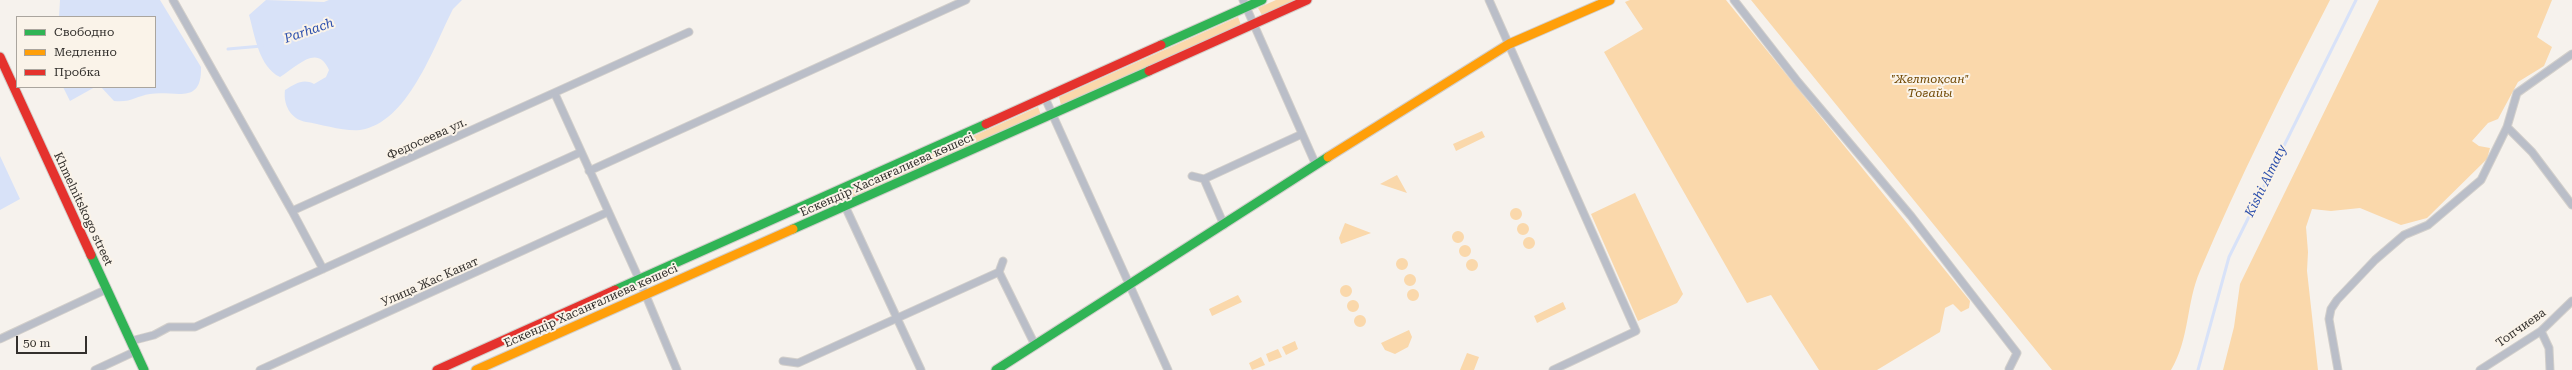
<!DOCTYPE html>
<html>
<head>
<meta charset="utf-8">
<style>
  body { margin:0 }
  #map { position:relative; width:2572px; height:370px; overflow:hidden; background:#f6f2ed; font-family:"Roboto Serif",serif }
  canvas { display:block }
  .legend { position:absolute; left:16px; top:16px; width:140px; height:72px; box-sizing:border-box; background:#faf3e9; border:1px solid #aaa59e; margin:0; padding:5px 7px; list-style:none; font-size:12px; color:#33302d }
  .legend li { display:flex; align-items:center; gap:8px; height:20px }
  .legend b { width:20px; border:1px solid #aaa59e }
  .scale { position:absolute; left:16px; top:336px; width:71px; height:18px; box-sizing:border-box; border:2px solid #33302d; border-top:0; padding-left:5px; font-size:12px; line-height:14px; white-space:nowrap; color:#33302d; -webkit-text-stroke:3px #faf3e9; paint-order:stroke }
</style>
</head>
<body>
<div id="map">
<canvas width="2572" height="370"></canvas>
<ul class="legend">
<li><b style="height:5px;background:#30b455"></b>Свободно</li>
<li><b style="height:5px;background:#ff9f0a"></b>Медленно</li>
<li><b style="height:5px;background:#e5322d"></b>Пробка</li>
</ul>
<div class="scale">50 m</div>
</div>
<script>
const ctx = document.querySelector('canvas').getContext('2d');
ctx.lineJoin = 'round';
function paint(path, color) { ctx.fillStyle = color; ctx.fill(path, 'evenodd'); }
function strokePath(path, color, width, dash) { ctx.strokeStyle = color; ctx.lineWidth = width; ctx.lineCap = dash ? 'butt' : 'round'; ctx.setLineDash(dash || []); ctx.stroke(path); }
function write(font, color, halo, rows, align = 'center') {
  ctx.font = font + ' "Roboto Serif",serif'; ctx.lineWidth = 4; ctx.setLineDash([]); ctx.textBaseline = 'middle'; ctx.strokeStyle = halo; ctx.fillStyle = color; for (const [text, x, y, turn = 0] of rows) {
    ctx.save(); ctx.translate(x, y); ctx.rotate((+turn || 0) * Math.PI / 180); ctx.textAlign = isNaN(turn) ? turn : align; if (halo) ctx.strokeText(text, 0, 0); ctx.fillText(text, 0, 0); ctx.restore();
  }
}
const green = new Path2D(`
  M 1276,0 L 1296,0 L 1262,15 L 1258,8 Z
  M 1630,0 L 1726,0 L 1970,301 L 1969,308 L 1961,312 L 1953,304 L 1945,308 L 1940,332 L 1877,370 L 1819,370 L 1771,295 L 1747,303 L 1604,52 L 1643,29 L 1625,2 Z
  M 1751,0 L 2330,0 C 2284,89 2239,179 2200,271 C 2186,303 2190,338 2171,370 L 2052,370 Z
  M 2379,0 L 2552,0 L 2537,37 L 2552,47 L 2544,66 L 2518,82 L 2498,119 L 2488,123 L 2472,141 L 2479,146 L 2490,148 L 2487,159 L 2427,218 L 2401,225 L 2360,208 L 2331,211 L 2312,209 L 2306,227 L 2308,252 L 2307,271 L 2318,370 L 2223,370 L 2234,327 L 2240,284 Z
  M 1238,17 L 1241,25 L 1061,105 L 1059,97 Z
  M 1038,107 L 1041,115 L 855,199 L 851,191 Z
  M 1482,131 L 1485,137 L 1456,151 L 1453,144 Z
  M 1397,175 L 1407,193 L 1380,184 Z
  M 1635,193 L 1683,294 L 1677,303 L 1638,321 L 1591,214 Z
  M1510 214a6 6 0 1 1 12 0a6 6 0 1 1-12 0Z
  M1517 229a6 6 0 1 1 12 0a6 6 0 1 1-12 0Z
  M 1345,223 L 1371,233 L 1341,244 L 1339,238 Z
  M1452 237a6 6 0 1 1 12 0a6 6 0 1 1-12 0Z
  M1523 243a6 6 0 1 1 12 0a6 6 0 1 1-12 0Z
  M1459 251a6 6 0 1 1 12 0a6 6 0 1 1-12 0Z
  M1396 264a6 6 0 1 1 12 0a6 6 0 1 1-12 0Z
  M1466 265a6 6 0 1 1 12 0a6 6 0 1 1-12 0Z
  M1404 280a6 6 0 1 1 12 0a6 6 0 1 1-12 0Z
  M1340 291a6 6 0 1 1 12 0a6 6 0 1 1-12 0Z
  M1407 295a6 6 0 1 1 12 0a6 6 0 1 1-12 0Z
  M 1238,295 L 1242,302 L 1212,316 L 1209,309 Z
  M1347 306a6 6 0 1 1 12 0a6 6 0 1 1-12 0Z
  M 1563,302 L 1566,309 L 1537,323 L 1534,316 Z
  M1354 321a6 6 0 1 1 12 0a6 6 0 1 1-12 0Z
  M 1409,330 L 1412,337 L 1408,347 L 1395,354 L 1385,350 L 1381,343 Z
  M 1295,341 L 1298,349 L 1286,355 L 1282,347 Z
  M 1278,349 L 1282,357 L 1269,362 L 1266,354 Z
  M 1467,353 L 1479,357 L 1474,370 L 1460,370 Z
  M 1261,357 L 1265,365 L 1252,370 L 1249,363 Z`);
const water = new Path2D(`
  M 60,0 L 160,0 L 201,67 C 202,106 175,90 150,94 C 136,96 131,103 114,101 L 101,87 L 155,87 L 155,17 L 59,17 Z
  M 266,0 L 324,2 L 329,0 L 462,0 L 453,9 C 433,48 408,123 360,130 C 346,132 320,124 306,122 C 290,119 283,104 285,90 C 295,84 303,78 314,84 L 326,77 L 329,70 C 317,43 297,67 280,77 C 259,67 255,36 249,15 Z
  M 63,87 L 95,87 L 70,101 Z
  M 0,156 L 20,199 L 0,210 Z`);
const stream = new Path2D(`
  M 228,49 L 262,46
  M 2198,370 L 2229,257 L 2356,0`);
const street = new Path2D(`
  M 173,0 L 292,211 L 689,32
  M 1243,0 L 1316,165
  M 1489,0 L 1636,331 L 1553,370
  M 1734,0 L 1798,82 L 1911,216 L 2017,353 L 2009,369
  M 555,94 L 639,279 L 677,370
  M 1045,98 L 1168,370
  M 2507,127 L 2532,152 L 2572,205
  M 589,171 L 966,0
  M 1192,176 L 1204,179 L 1302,134
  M 1204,179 L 1224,225
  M 838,191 L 921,370
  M 292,211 L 323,269
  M 999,272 L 1035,345
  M 2541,331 L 2549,348 L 2550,370
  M 0,339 L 107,289
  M 131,341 L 154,335 L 169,327 L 195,327 L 581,152
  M 783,361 L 798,363 L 999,272 L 1003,261
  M 95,370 L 136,351
  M 260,370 L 608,212
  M 2338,370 L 2329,319 L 2331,309 L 2337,300 L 2375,260 L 2404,235 L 2428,225 L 2481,180 L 2507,127 L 2517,93 L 2572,54
  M 2480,370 L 2541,331 L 2572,301`);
const fast = new Path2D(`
  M 1161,45 L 1262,0
  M 793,229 L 1149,71
  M 91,255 L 144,370
  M 615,290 L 986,124
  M 996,370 L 1328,157`);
const slow = new Path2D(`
  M 1328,157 L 1509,44 L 1610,0
  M 476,370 L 793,229`);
const jam = new Path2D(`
  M 0,57 L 91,255
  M 1149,71 L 1307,0
  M 986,124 L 1161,45
  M 437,370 L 615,290`);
const parkNames = [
  ["\"Желтоқсан\"",1930,79],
  ["Тоғайы",1930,93]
];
const streetNames = [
  ["Федосеева ул.",427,139,-24],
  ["Ескендір Хасанғалиева көшесі",887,175,-24],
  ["Khmelnitskogo street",83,209,65],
  ["Улица Жас Канат",430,282,-24],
  ["Ескендір Хасанғалиева көшесі",591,306,-24],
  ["Топчиева",2521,328,-35]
];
const waterNames = [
  ["Parhach",309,31,-19],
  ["Kіshі Almaty",2266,181,-64]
];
paint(green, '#fad8ab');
paint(water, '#d8e2f8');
strokePath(stream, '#d8e2f8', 3);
strokePath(street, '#d2cfcb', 9);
strokePath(fast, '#d2cfcb', 11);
strokePath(slow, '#d2cfcb', 11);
strokePath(jam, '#d2cfcb', 11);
strokePath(street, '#babec8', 7);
strokePath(fast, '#30b455', 9);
strokePath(slow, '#ff9f0a', 9);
strokePath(jam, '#e5322d', 9);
write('italic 12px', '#6f4700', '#faf3e9', parkNames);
write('12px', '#33302d', '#faf3e9', streetNames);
write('italic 13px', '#2d50ad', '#faf3e9', waterNames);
</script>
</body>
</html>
